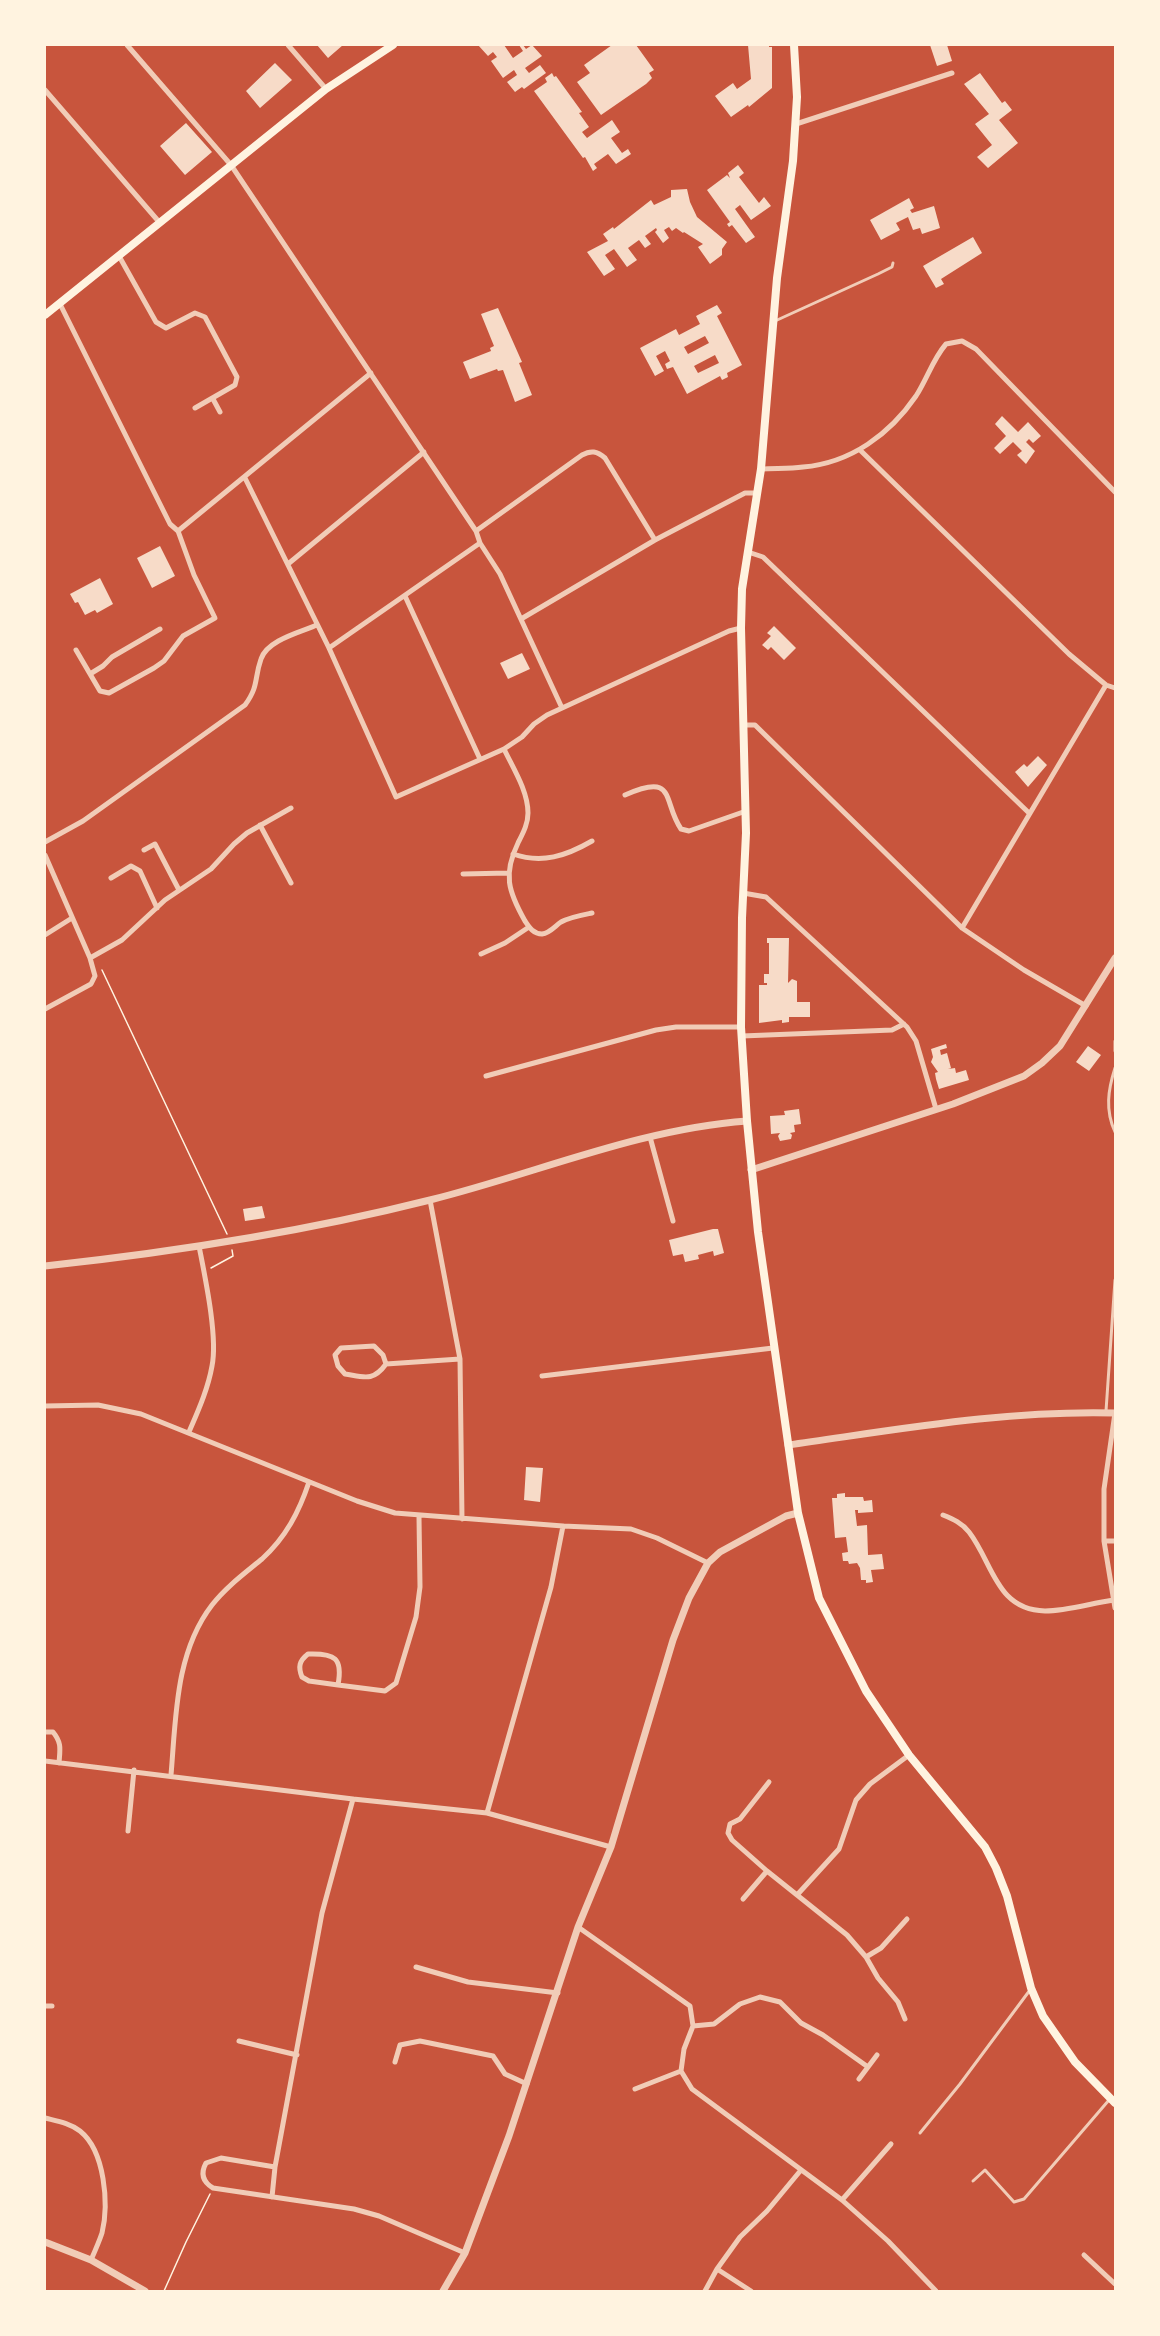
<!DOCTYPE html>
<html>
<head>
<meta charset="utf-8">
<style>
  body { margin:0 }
  #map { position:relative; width:1160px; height:2336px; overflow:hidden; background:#c8553d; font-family:Manrope,sans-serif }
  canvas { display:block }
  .frame { position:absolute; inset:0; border:46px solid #fff3e0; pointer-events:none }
</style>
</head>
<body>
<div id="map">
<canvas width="1160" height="2336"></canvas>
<div class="frame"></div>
</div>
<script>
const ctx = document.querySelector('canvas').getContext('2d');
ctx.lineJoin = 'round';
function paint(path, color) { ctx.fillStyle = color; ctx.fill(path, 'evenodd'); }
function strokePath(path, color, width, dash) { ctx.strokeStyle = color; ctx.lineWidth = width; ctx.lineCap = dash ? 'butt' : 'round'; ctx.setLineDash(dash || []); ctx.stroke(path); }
const building = new Path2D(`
  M 317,45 L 343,45 L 328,58 Z
  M 478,45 L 504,45 L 513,58 L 523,51 L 519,45 L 523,45 L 526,49 L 532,45 L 542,56 L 525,68 L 529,73 L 540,65 L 546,73 L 524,89 L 522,87 L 515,92 L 507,82 L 517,75 L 514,70 L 503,78 L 491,61 L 497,57 L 493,52 L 488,56 Z
  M 612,45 L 636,45 L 654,70 L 649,73 L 652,78 L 646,84 L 601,115 L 577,82 L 590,73 L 584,65 Z
  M 748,45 L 769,45 L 769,47 L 772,47 L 772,88 L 749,107 L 748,105 L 731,117 L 715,96 L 733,83 L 737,89 L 751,79 Z
  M 930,45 L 947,45 L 952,61 L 937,66 Z
  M 275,63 L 292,80 L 260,108 L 246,91 Z
  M 552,73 L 554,77 L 556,76 L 582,112 L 579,113 L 589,127 L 582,132 L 587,138 L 612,120 L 620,132 L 611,138 L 622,153 L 628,149 L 631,154 L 616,164 L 608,154 L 594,164 L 597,168 L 593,171 L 585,157 L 583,158 L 534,91 L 547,82 L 545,78 Z
  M 980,73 L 1002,103 L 1005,101 L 1012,110 L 999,120 L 1018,143 L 988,168 L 977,157 L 992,145 L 975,124 L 989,114 L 964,84 Z
  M 186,123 L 212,152 L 185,175 L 160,146 Z
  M 738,165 L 744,173 L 739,177 L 759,203 L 764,197 L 771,206 L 751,220 L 740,205 L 735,209 L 755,237 L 746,243 L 732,225 L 729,227 L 727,224 L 730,222 L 707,190 L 727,175 L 730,178 L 728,173 Z
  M 687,189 L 690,202 L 697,217 L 727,242 L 722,249 L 722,255 L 710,264 L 698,247 L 703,244 L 684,232 L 683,233 L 676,228 L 672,231 L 669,227 L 664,230 L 669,238 L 663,243 L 655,232 L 657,230 L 656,228 L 645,236 L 651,244 L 645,248 L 639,240 L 628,248 L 637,260 L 627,267 L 614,249 L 605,255 L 615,269 L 604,276 L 587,252 L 608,241 L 603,234 L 613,227 L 614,229 L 651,200 L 654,205 L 671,197 L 671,190 Z
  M 909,198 L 914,208 L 910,210 L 912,213 L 934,206 L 940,228 L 922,234 L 920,228 L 913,230 L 908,217 L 896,223 L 900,230 L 881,240 L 870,220 Z
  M 973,237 L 982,253 L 941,279 L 944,284 L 936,288 L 923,266 Z
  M 717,305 L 722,313 L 717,316 L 742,365 L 727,373 L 728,377 L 722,380 L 720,376 L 687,394 L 673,367 L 667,369 L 665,364 L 670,361 L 665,351 L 656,356 L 664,371 L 655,376 L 640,348 L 676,329 L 679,335 L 700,324 L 696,316 ZM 705,336 L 709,343 L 688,354 L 684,347 ZM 715,355 L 719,363 L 698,373 L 694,366 Z
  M 498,308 L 522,362 L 519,363 L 532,395 L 515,402 L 503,370 L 498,371 L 497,369 L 470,379 L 463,362 L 491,351 L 490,348 L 494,346 L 481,314 Z
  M 1002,416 L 1018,432 L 1028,422 L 1041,436 L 1033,443 L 1029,439 L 1026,442 L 1035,451 L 1026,464 L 1017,455 L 1022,451 L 1013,442 L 1000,454 L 994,448 L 1006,436 L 995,424 Z
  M 160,546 L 175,576 L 152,588 L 137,558 Z
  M 100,578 L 113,604 L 97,613 L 95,610 L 85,615 L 78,602 L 75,603 L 70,594 Z
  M 774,626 L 796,648 L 784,660 L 771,647 L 768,650 L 762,645 L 771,636 L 767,633 Z
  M 522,653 L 530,669 L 508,679 L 500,663 Z
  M 1038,756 L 1047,765 L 1028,787 L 1015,772 L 1024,764 L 1027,767 Z
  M 767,938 L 789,938 L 788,983 L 792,979 L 797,981 L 797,1002 L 810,1002 L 810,1017 L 789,1017 L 789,1022 L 782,1023 L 782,1020 L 759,1023 L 759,985 L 767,985 L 767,983 L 764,983 L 764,974 L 769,974 L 769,943 L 767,943 Z
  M 946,1044 L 947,1048 L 940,1050 L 941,1055 L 947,1053 L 951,1068 L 948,1069 L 955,1068 L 956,1073 L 966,1070 L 969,1080 L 939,1089 L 936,1079 L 935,1073 L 938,1072 L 931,1062 L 933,1057 L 931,1049 Z
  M 1088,1046 L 1101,1055 L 1089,1071 L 1076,1062 Z
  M 799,1109 L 801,1124 L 794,1125 L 795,1132 L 790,1133 L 792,1135 L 791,1139 L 780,1141 L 778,1136 L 780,1133 L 771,1134 L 770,1116 L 785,1115 L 784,1111 Z
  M 262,1206 L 265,1218 L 245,1221 L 243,1209 Z
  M 713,1229 L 718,1229 L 724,1253 L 714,1256 L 713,1251 L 698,1255 L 699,1259 L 685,1262 L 683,1254 L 673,1256 L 669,1240 Z
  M 526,1467 L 543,1468 L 540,1502 L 524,1500 Z
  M 845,1493 L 845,1497 L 863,1497 L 864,1501 L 872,1500 L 873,1512 L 858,1513 L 858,1510 L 855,1510 L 857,1526 L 867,1525 L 868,1555 L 882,1554 L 884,1569 L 871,1570 L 873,1582 L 866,1583 L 866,1580 L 861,1580 L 860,1568 L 857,1563 L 849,1564 L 848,1561 L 843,1561 L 842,1553 L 848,1552 L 846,1537 L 835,1538 L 832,1498 L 837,1498 L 837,1494 Z`);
const path = new Path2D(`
  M 102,970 L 227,1234
  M 211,1268 L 233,1256 L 232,1250
  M 164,2291 L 186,2242 L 210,2194`);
const service = new Path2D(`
  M 775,321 L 878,274 L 892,267 L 893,263
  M 1115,1041 L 1115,1051
  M 1115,1068 C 1108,1090 1105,1110 1115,1132
  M 1106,1411 L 1115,1280
  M 920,2133 L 960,2084 L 1030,1990
  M 973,2181 L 985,2170 L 1014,2202 L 1024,2199 L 1109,2100`);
const minor = new Path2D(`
  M 127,45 L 231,165 L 476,531 L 480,543 L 500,574 L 562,708
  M 288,45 L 326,89
  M 45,90 L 160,223
  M 796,124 L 952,73
  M 119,256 L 156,322 L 166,328 L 195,313 L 205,317 L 237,377 L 235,385 L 195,408
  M 60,304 L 170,524 L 178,531 L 194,575 L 215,618 L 183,636 L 164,661 L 154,668 L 109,693 L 100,691 L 76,650
  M 213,399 L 220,412
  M 860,450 L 1069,654 L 1106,685 L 1115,688
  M 761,469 C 775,468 789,469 803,467 C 851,463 890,434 916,396 C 927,379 933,359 946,344 L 962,341 L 976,349 L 1115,492
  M 245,478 L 329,648 L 396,797 L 504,749 L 522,737 L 534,724 L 547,715 L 729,631 L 741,628
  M 178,531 L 371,373
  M 476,531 L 582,455 C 591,450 597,451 605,458 L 655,540
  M 748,552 L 763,557 L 1029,813
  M 288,564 L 424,452
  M 405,596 L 480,759
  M 521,619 L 655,540 L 745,493 L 757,493
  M 329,648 L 480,543
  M 90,674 L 103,666 L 112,657 L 160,629
  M 744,725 L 755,725 L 962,928 L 1024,970 L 1086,1006
  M 504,749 C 513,768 528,791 528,813 C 528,824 523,833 518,843 C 503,874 508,891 525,921 C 529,927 533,934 542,934 C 550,933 555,926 561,922 C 570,917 582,915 592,913
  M 625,795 C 677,772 662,801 681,829 L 689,831 L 746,811
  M 260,825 L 291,883
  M 45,842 L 83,821 L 245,705 C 259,686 254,679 261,659 C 267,640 301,632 317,625
  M 144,850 L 155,844 L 179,890
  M 513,854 C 542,864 566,856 592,841
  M 45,855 L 90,958 L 95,976 L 91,984 L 45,1009
  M 463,874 L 508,873
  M 111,878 L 131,866 L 140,871 L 157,908
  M 743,893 L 766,897 L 907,1027 L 916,1041 L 936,1109
  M 962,928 L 1106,685
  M 45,935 L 72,918
  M 481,954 L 505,943 L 529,927
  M 90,958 L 122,940 L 165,900 L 211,869 L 234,844 L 247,833 L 291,808
  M 742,1036 L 892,1030 L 904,1024
  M 486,1076 L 656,1030 L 676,1027 L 741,1027
  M 650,1137 L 673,1221
  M 430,1200 L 460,1359 L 462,1519
  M 386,1364 L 383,1355 L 374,1346 L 341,1348 L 335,1355 L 338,1366 L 345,1374 C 364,1377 373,1382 386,1364 L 460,1359
  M 542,1376 L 773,1348
  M 45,1406 L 98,1405 L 141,1414 L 357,1501 L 395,1513 L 563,1526 L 631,1529 L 657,1538 L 708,1563
  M 1115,1413 L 1104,1489 L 1104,1541 L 1115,1608
  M 189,1432 C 198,1411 208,1389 212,1366 C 218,1337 205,1277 199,1246
  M 943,1515 C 953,1519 962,1523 969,1532 C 993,1563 996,1610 1045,1611 C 1067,1611 1092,1603 1114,1600
  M 1104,1541 L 1115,1541
  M 308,1654 C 335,1653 343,1658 338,1685 L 309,1681 L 302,1677 C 298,1667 299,1661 308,1654 Z
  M 338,1685 L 385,1691 L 396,1683 L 416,1617 L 420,1587 L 419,1517
  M 45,1732 L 53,1732 C 62,1743 60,1749 59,1763
  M 45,1761 L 353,1799 L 487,1813 L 611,1847
  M 171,1775 C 176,1718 175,1653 212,1605 C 226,1587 245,1573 262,1559 C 286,1537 299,1512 309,1482
  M 487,1813 L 551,1587 L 563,1526
  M 128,1831 L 134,1770
  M 767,1871 L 732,1840 L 728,1833 L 730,1824 L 740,1819 L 769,1782
  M 797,1895 L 847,1935 L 866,1957 L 878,1978 L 898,2002 L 905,2019
  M 743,1899 L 767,1871 L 797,1895 L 839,1849 L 856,1800 L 870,1784 L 909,1755
  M 578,1927 L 690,2006 L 693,2026 L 684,2049 L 681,2071 L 692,2089 L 842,2200 L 888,2241 L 936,2291
  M 866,1957 L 881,1948 L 907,1919
  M 416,1967 L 468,1982 L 558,1993
  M 45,2006 L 52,2006
  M 693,2026 L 714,2024 L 740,2004 L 760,1997 L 780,2002 L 801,2023 L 823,2035 L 868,2067
  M 239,2041 L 297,2055
  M 395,2062 L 400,2045 L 420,2041 L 493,2056 L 505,2074 L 527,2084
  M 859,2079 L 877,2055
  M 635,2089 L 681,2071
  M 45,2118 C 57,2121 70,2123 80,2131 C 105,2151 109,2204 102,2233 C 99,2242 95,2251 91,2260
  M 275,2167 L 221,2158 L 206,2163 C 200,2174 203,2182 213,2188 L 354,2209 L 379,2216 L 465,2253
  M 272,2197 L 275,2167 L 322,1913 L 353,1799
  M 842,2200 L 891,2144
  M 1084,2255 L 1115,2284
  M 717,2269 L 751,2291
  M 705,2291 L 717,2269 L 740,2237 L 767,2211 L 801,2170`);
const tertiary = new Path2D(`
  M 751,1170 L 953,1104 L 1024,1076 L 1042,1063 L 1060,1046 L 1115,958
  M 45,1266 C 175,1252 303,1232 430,1200 C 535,1174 638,1129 747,1121
  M 788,1445 C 896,1430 1005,1410 1115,1413
  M 45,2242 L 91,2260 L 145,2291
  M 443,2291 L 465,2253 L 509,2136 L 578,1927 L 611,1847 L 673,1640 L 689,1598 L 708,1563 L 720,1552 L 786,1516 L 798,1513`);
const secondary = new Path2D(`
  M 794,45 L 797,97 L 793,161 L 777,278 L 761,469 L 742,589 L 741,628 L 746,833 L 742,918 L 741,1027 L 747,1121 L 758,1232 L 798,1513 L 819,1598 L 866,1691 L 909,1755 L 985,1847 L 996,1868 L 1007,1896 L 1031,1988 L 1043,2016 L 1075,2062 L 1115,2103`);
const primary = new Path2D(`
  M 45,315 L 326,89 L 393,45`);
paint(building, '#f7dbc8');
strokePath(path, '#fff3e0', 1.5);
strokePath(service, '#f1ccb7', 3);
strokePath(minor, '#f1ccb7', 5);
strokePath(tertiary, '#f1ccb7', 7);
strokePath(secondary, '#fff3e0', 8);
strokePath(primary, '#fff3e0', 8);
</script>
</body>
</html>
